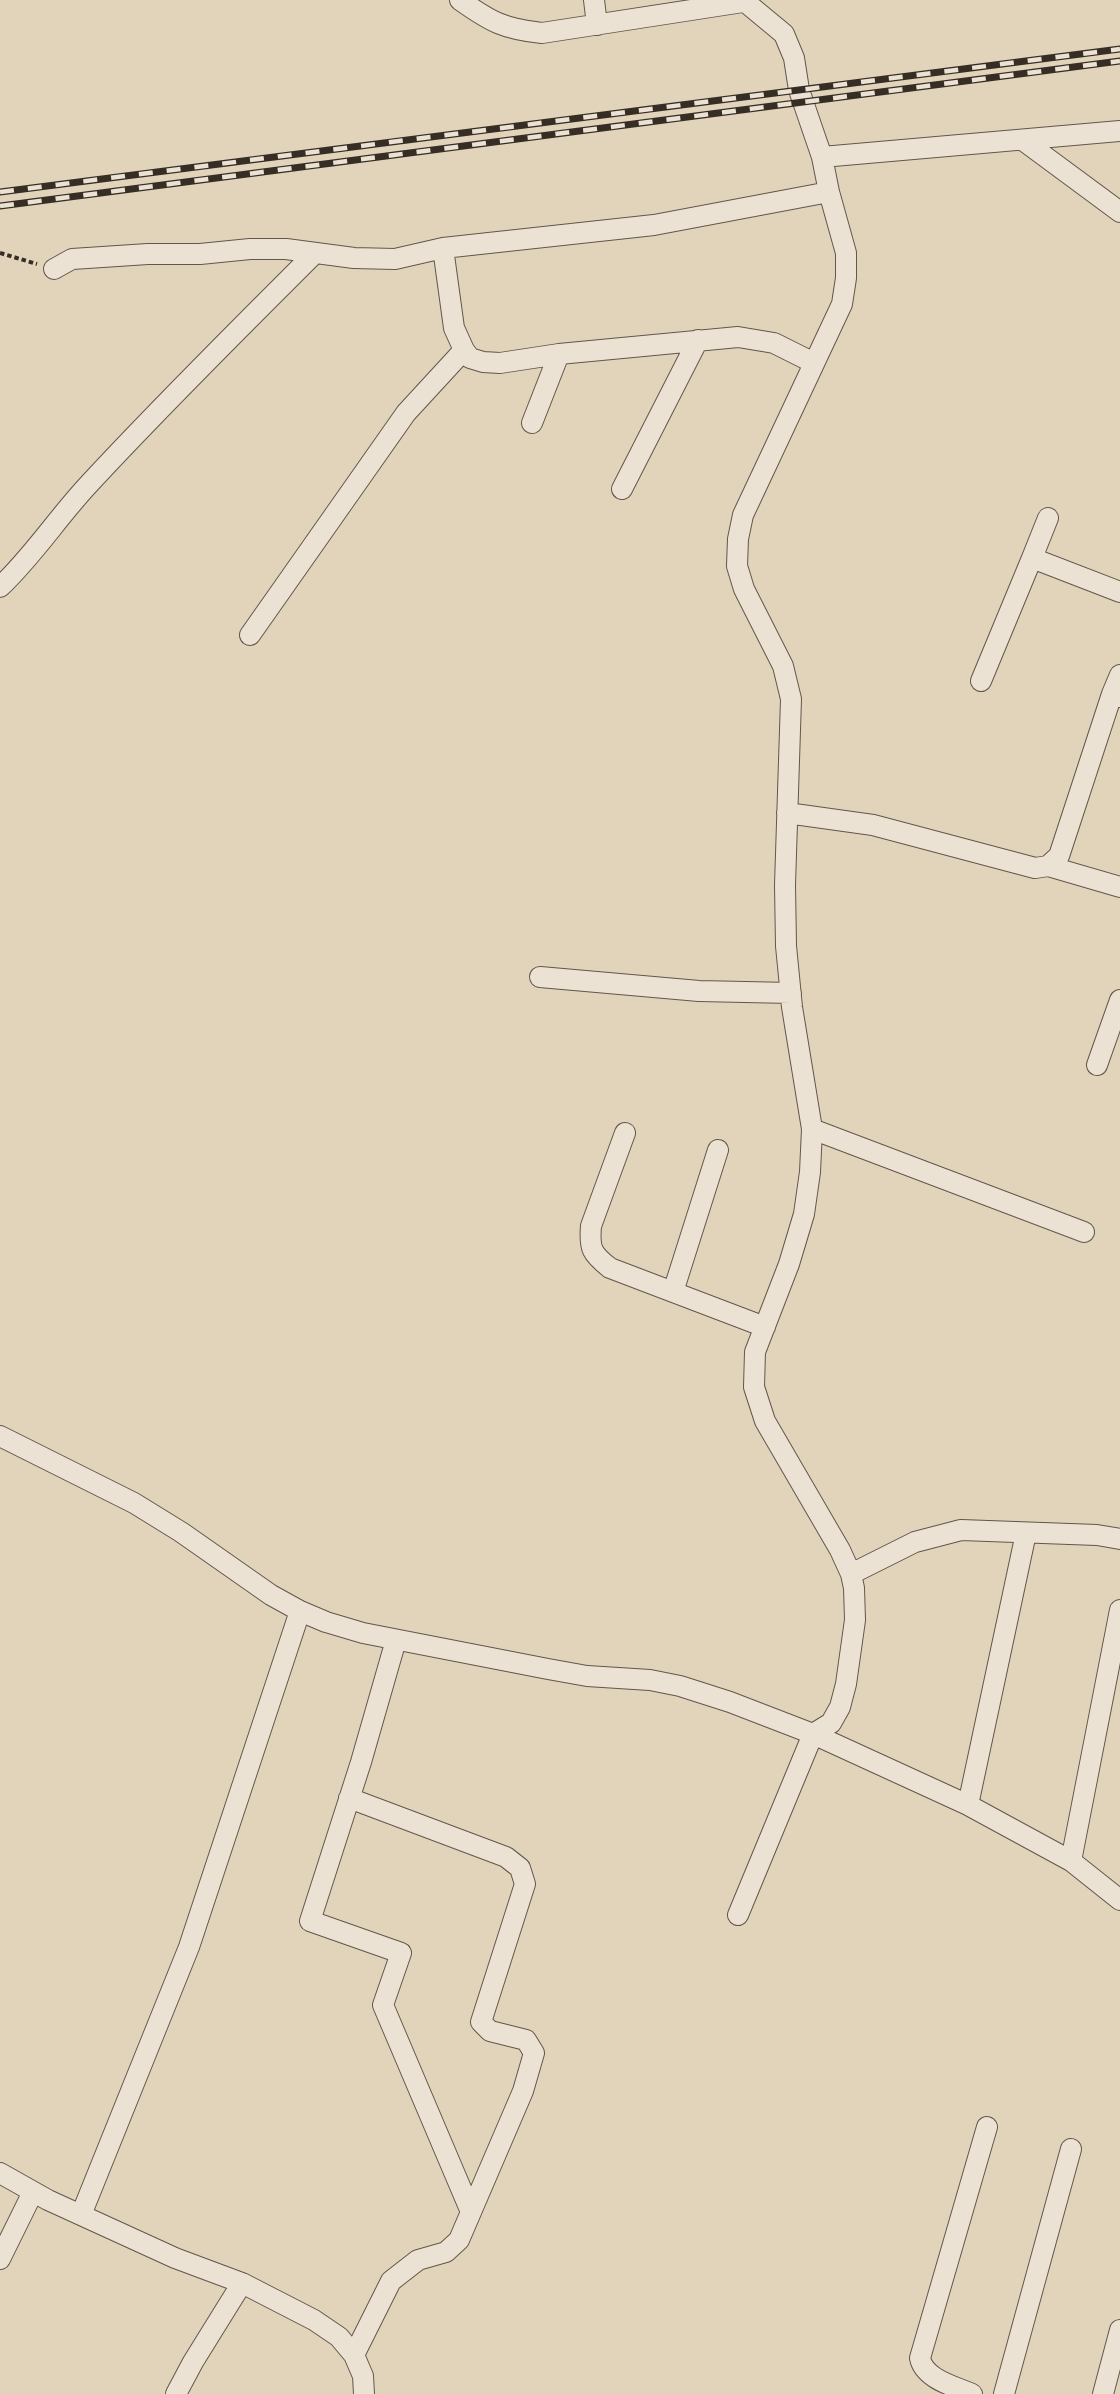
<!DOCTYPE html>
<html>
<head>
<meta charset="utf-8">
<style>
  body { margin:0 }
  canvas { display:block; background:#e2d3bb }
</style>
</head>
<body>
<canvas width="1120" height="2394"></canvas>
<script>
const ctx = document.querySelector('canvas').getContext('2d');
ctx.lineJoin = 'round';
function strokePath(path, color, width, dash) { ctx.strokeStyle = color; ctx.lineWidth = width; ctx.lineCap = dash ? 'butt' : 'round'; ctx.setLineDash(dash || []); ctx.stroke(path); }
const path = new Path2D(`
  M 0,253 L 37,264`);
const minor = new Path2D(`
  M 460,0 C 491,22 504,29 542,33 L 743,2
  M 594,0 L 597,25
  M 1024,141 L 1120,212
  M 822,157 L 1120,131
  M 443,248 L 454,328 L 464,350 L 470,358 L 483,362 L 500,363 L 559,354 L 738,337 L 774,343 L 814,363
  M 54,269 L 72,259 L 148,254 L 200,254 L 250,249 L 286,249 L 354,258 L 395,259 L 443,248 L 654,225 L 829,192
  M 532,423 L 559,354
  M 622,489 L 698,340
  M 1032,558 L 1048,518
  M 0,587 C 33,556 58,517 89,484 C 162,405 239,329 315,253
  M 250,635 L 406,413 L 464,350
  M 981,681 L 1032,558 L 1120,592
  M 1112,694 L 1120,675
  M 787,813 L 873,825 L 1035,868 L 1048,866 L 1059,856 L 1112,694 L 1120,697
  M 1048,866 L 1120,887
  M 540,977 L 699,991 L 791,993
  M 1097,1065 L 1120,1000
  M 812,1129 L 1084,1232
  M 625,1133 L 591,1226 C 589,1249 592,1254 610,1268 L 765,1327
  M 673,1292 L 718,1150
  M 0,1436 L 134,1503 L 181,1532 L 271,1595 L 300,1611 L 326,1622 L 363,1633 L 548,1669 L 587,1676 L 650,1680 L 680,1686 L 730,1702 L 813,1734 L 968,1805 L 1071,1861 L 1120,1900
  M 851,1574 L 915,1542 L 961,1530 L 1097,1535 L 1120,1539
  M 396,1640 L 361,1762 L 310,1921 L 401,1953 L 383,2005 L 471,2212
  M 349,1798 L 506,1857 L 520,1868 L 525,1884 L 481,2022 L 490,2031 L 526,2040 L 534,2053 L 523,2091 L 459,2240 L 446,2252 L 418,2260 L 391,2281 L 354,2355
  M 968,1805 L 1026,1533
  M 1071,1861 L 1120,1610
  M 738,1915 L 813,1734 L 831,1723 L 840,1707 L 846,1684 L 855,1620 L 854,1588 L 851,1574 L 840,1550 L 765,1421 L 754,1387 L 755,1352 L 789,1264 L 804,1214 L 810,1172 L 812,1129 L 792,1007 L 786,946 L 785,885 L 791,699 L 783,666 L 744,589 L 737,566 L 738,539 L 743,515 L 842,304 L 846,278 L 846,253 L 829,192 L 822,157 L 799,90 L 794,58 L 784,34 L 743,0
  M 0,2173 L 48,2200 L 175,2258 L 242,2283 L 314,2320 L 339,2337 L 354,2355 L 363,2376 L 364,2394
  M 81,2215 L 189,1947 L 300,1611
  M 0,2259 L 33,2192
  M 176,2394 L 193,2362 L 242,2283
  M 972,2394 C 954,2386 924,2379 920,2358 L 987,2127
  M 1004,2394 L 1071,2149
  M 1103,2394 L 1120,2330`);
const rail = new Path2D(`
  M 0,192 L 1120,49
  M 0,206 L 1120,61`);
strokePath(minor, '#61574a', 22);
strokePath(path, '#362e25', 4, [4.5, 3]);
strokePath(minor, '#ece2d3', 20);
strokePath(rail, '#362e25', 7);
strokePath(rail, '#ece2d3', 4.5, [14]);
</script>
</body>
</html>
